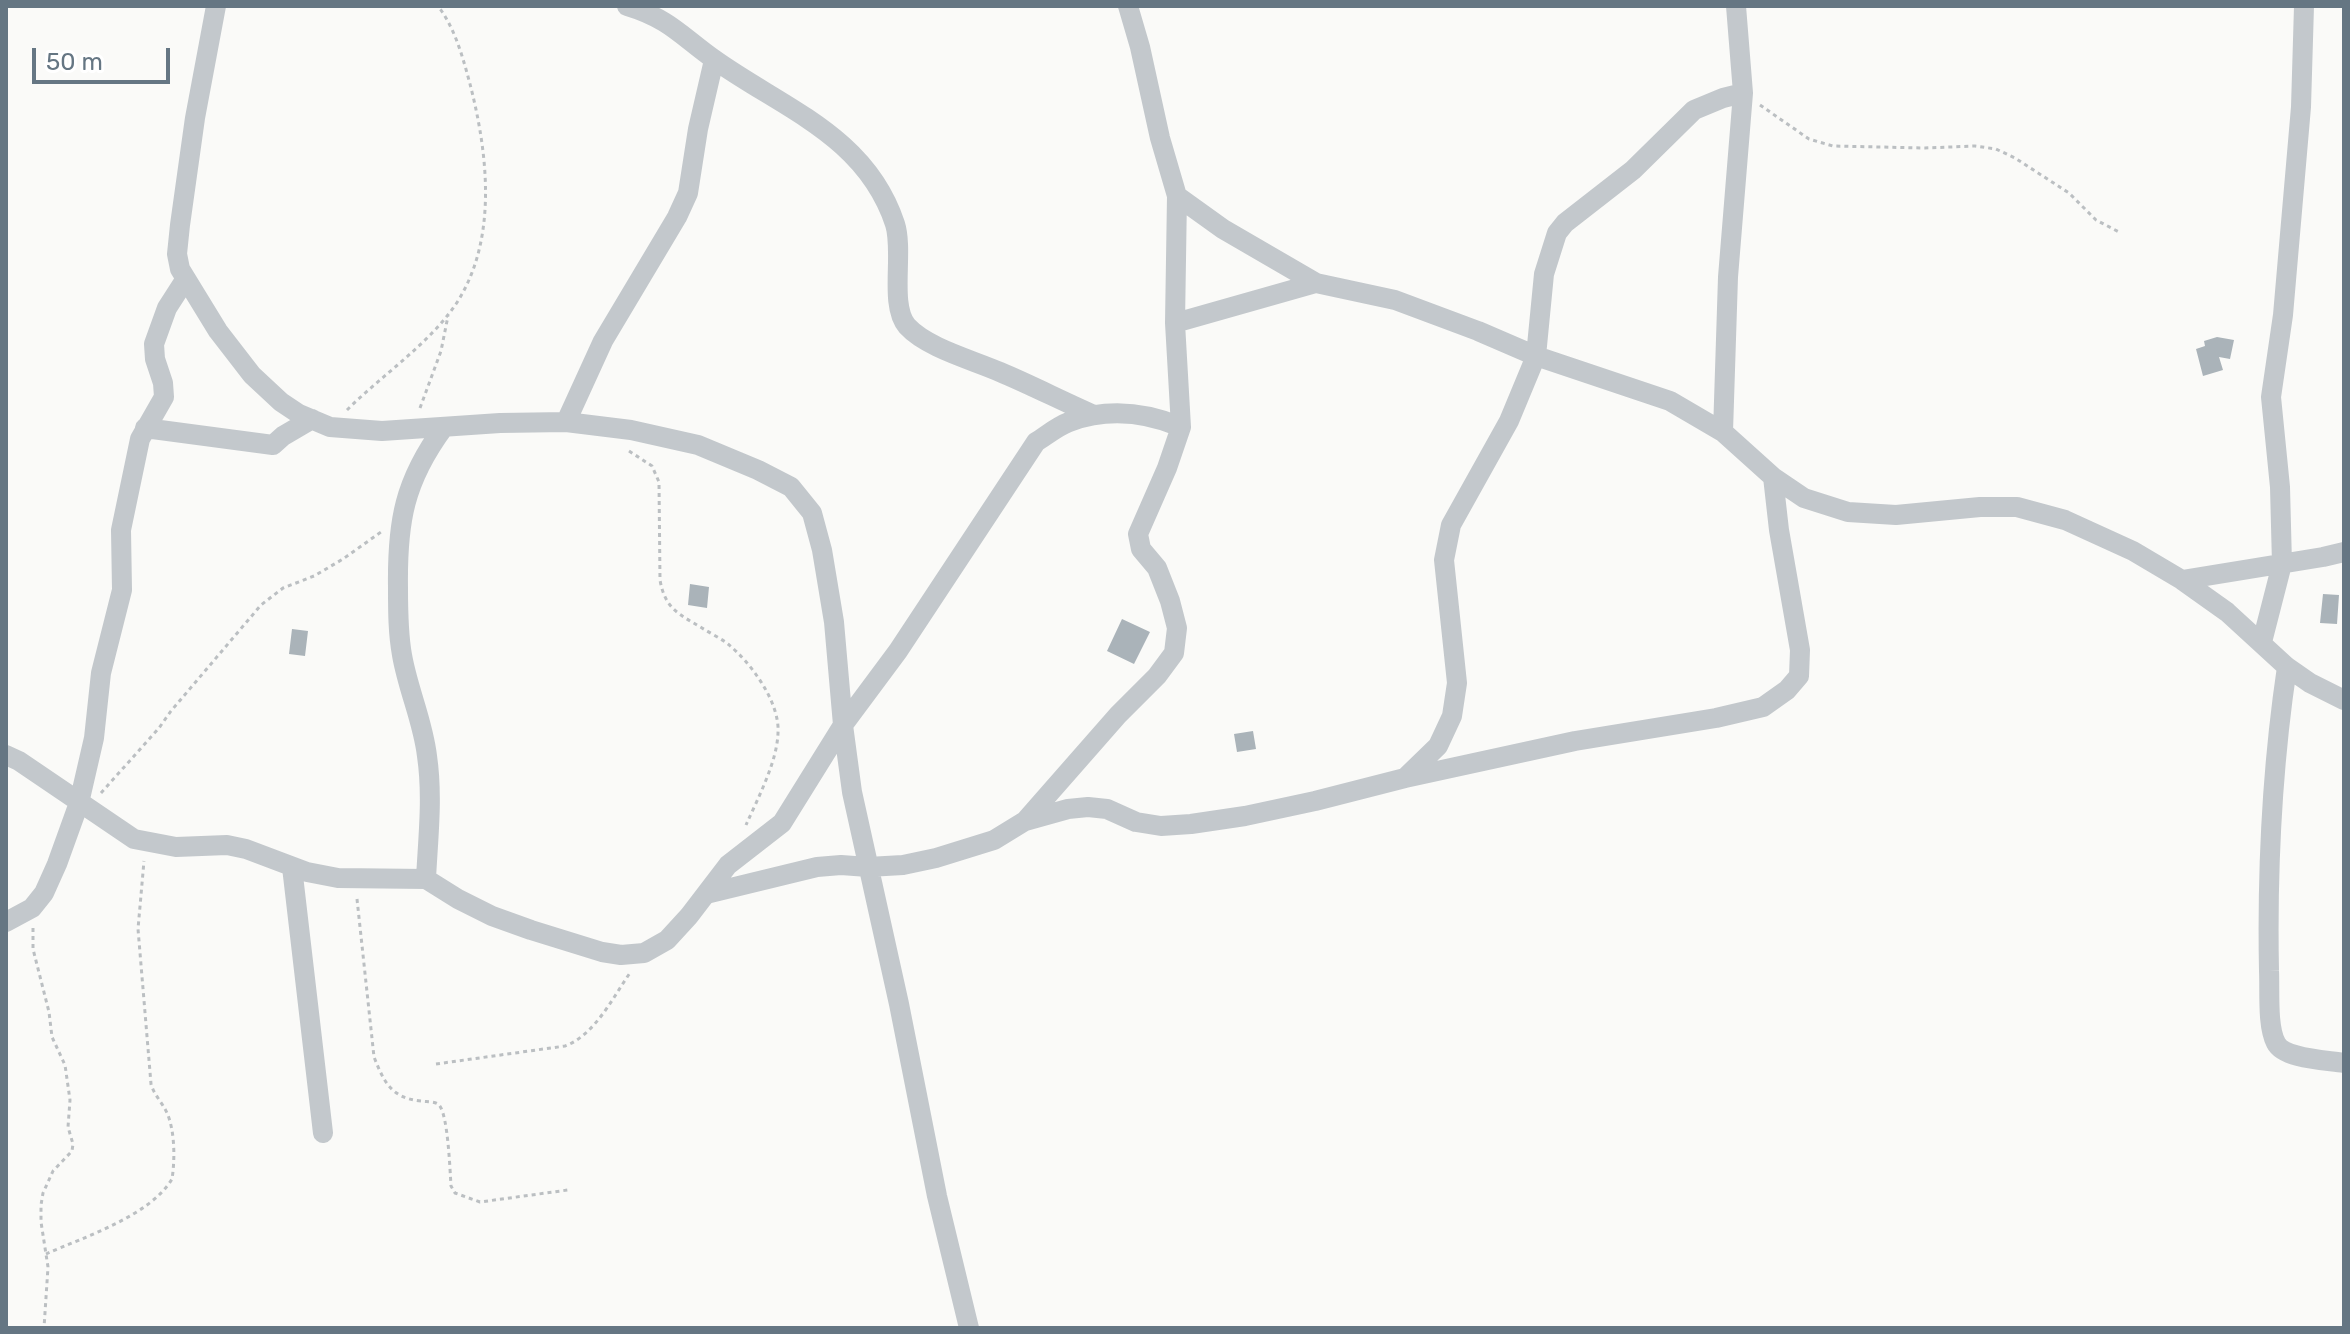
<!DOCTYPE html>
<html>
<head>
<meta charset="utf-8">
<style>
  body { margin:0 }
  #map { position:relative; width:2350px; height:1334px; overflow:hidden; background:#fafaf8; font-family:Rubik,sans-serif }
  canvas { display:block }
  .frame { position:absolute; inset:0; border:8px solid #657683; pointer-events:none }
  .scale { position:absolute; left:32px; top:48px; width:138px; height:36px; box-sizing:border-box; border:4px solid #657683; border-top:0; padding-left:10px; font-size:24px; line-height:28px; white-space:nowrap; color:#657683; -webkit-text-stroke:6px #fff; paint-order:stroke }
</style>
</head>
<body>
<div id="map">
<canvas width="2350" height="1334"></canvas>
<div class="frame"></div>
<div class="scale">50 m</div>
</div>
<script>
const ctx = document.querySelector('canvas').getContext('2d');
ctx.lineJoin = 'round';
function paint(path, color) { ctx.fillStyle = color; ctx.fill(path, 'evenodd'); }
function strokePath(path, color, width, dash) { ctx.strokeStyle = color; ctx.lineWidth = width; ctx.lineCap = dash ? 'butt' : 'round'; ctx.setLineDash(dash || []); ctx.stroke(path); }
const building = new Path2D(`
  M 2217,337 L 2234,340 L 2230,359 L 2219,357 L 2223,370 L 2203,376 L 2196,349 L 2205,346 L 2204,341 Z
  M 690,584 L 709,587 L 707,608 L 688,605 Z
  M 2323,594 L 2339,595 L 2337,624 L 2320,623 Z
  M 1122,619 L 1150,632 L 1134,664 L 1107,651 Z
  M 292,629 L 308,631 L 305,656 L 289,654 Z
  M 1253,731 L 1256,749 L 1237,752 L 1234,734 Z`);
const path = new Path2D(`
  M 1760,105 L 1809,139 L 1833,146 L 1925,148 L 1975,146 L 1996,149 L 2015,158 L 2069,193 L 2096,220 L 2121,233
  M 420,408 L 441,351 L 448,316
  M 347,410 C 382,375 428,345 456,304 C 498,240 488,154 470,84 C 463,58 455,28 438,6
  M 629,451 L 652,466 L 659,482 L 660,580 C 665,609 679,614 702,628 C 710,633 720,638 728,644 C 751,663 780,702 778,733 C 777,762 758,798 746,825
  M 101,793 L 159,728 L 171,711 L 261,605 L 283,588 L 314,576 L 343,559 L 381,532
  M 357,899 L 374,1057 C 384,1082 391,1098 421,1101 C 426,1102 435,1101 439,1105 C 448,1114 450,1171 451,1186 L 455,1193 L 480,1202 L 568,1190
  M 33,928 L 33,949 L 49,1012 L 52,1037 L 65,1065 L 70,1100 L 68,1127 L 73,1144 L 72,1151 L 53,1171 L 43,1193 L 41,1205 L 41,1222 L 48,1267 L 44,1328
  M 436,1064 L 565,1046 C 595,1035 613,997 630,973
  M 46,1254 C 84,1237 150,1216 172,1179 C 175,1160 175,1131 167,1113 C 162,1102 154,1095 151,1084 L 138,929 L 144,861`);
const minor = new Path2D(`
  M 216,6 L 195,118 L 180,225 L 177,254 L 180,269 L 218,331 L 252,375 L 281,402 L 299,414 L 330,427 L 382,431 L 500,423 L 566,422 L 631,430 L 698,445 L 758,470 L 791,487 L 812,513 L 822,550 L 834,622 L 843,725 L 852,792 L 899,1004 L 937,1196 L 969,1328
  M 627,6 C 670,19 681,36 715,60 C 784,109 866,136 895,224 C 904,252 889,305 907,326 C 927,348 973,360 1000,372 C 1031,385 1062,401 1094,415
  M 1128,6 L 1140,47 L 1160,138 L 1177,196 L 1223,229 L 1316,283 L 1395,300 L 1478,331 L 1536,356 L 1670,401 L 1723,432 L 1773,477 L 1804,498 L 1848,512 L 1896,515 L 1980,507 L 2017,507 L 2065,520 L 2133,551 L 2182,580 L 2227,612 L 2287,667 L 2310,683 L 2344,700
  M 1175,323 L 1316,283
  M 566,422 L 603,341 L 677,217 L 688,193 L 698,129 L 714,60
  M 145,428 L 273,445 L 283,436 L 312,419
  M 1723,432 L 1728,277 L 1743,93 L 1736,6
  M 2182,580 L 2323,557 L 2344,552
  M 2262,642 L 2282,564 L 2280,487 L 2271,397 L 2283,315 L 2301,107 L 2304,6
  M 2287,667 C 2272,768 2267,869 2269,971 C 2270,991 2267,1026 2276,1043 C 2284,1059 2327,1060 2344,1063
  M 6,755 L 19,761 L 134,839 L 176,847 L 227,845 L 246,849 L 307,872 L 338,878 L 426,879 L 458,899 L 492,916 L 531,930 L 602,952 L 621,955 L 644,953 L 667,940 L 689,916 L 728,865 L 782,823 L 843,725 L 898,651 L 1036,442 C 1047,435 1058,426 1069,422 C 1107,408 1145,412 1181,427
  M 1405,778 L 1438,746 L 1452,716 L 1457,683 L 1444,560 L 1451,525 L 1509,421 L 1536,356 L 1544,274 L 1557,233 L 1565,223 L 1633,170 L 1694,110 L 1723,98 L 1743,93
  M 1025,821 L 1118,715 L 1157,676 L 1174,653 L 1177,628 L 1170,601 L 1157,568 L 1141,549 L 1138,534 L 1167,468 L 1181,427 L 1175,323 L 1177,196
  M 292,867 L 323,1133
  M 426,879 C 428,838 433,797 427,756 C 423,721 408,690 402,655 C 398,633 398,611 398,588 C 397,522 404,481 444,427
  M 706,894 L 817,867 L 841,865 L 868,867 L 903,865 L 936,858 L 994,840 L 1025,821 L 1068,809 L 1088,807 L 1107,809 L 1136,822 L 1161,826 L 1191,824 L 1245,816 L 1315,801 L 1405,778 L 1575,741 L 1716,718 L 1763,707 L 1787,690 L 1799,676 L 1800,650 L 1779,530 L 1773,477
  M 6,922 L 32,908 L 44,893 L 57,864 L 79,803 L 94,738 L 101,673 L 122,590 L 121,530 L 140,439 L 164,397 L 163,383 L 155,359 L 154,344 L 167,308 L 185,280`);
paint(building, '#aab3b9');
strokePath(path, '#bbbfc2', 3, [4, 4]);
strokePath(minor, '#c3c8cc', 20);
</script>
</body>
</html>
